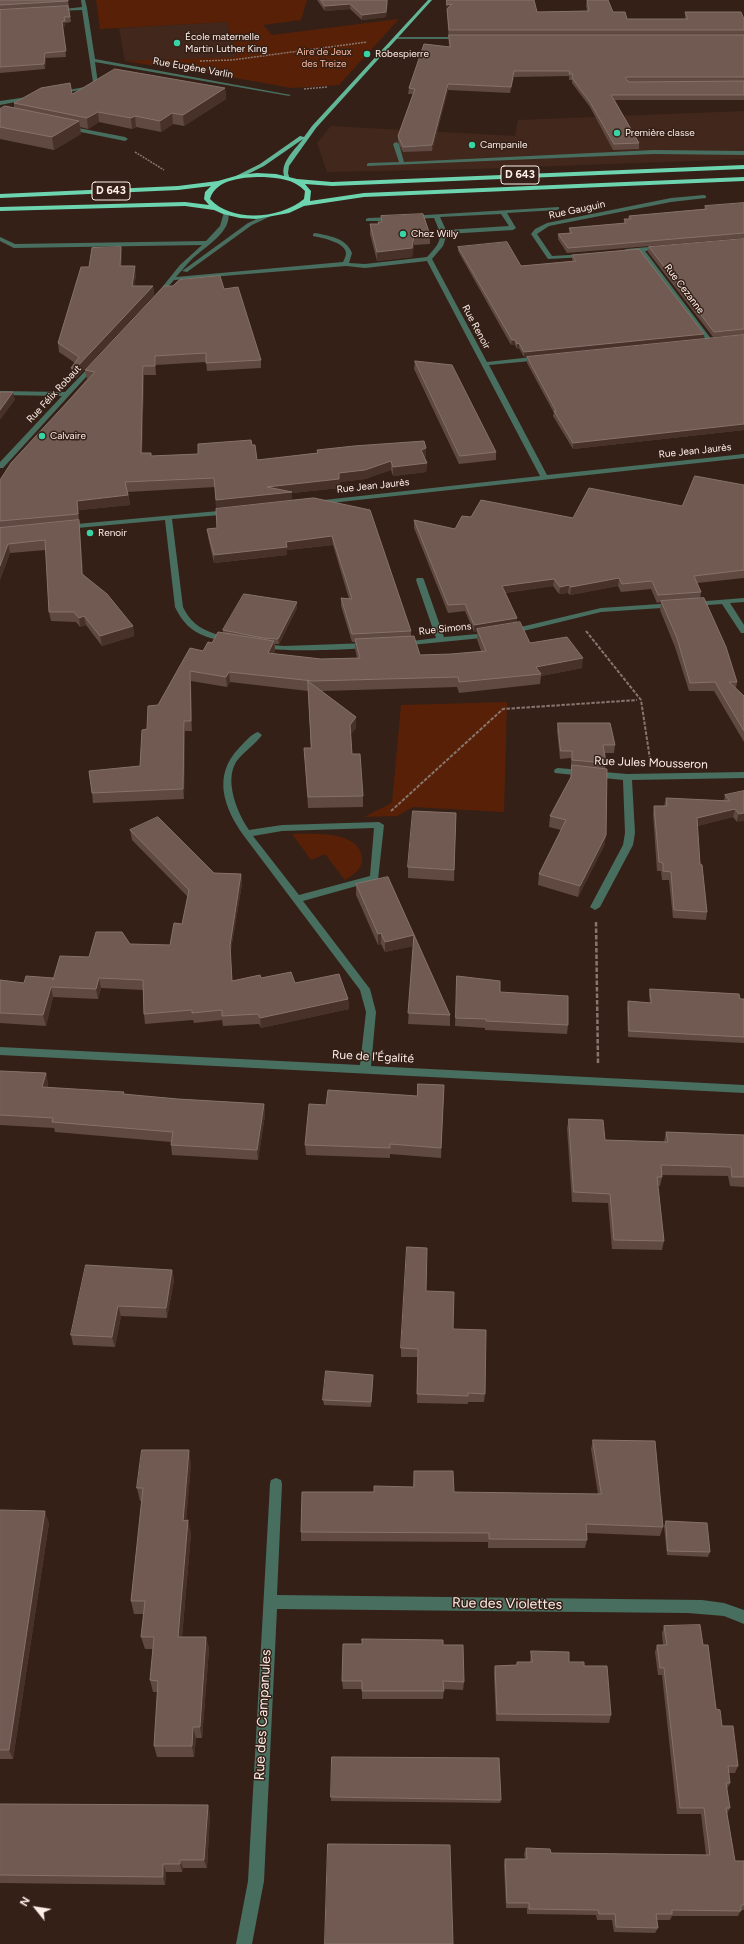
<!DOCTYPE html>
<html>
<head>
<meta charset="utf-8">
<style>
  body { margin:0 }
  #map { position:relative; width:744px; height:1944px; overflow:hidden; background:#352017; font-family:Figtree,sans-serif }
  canvas { display:block }
  .north { position:absolute; left:16px; top:1888px; width:40px; height:40px; -webkit-text-stroke:3px #352017; paint-order:stroke; rotate:300deg; font-size:11px; font-weight:700; line-height:16px; text-align:center; color:#feefe9 }
  .north::after { content:''; display:block; margin:auto; width:14px; height:18px; background:#feefe9; clip-path:polygon(50% 0,100% 100%,50% 72%,0 100%) }
</style>
</head>
<body>
<div id="map">
<canvas width="744" height="1944"></canvas>
<div class="north">N</div>
</div>
<script>
const ctx = document.querySelector('canvas').getContext('2d');
ctx.lineJoin = 'round';
function paint(path, color) { ctx.fillStyle = color; ctx.fill(path, 'evenodd'); }
function strokePath(path, color, width, dash) { ctx.strokeStyle = color; ctx.lineWidth = width; ctx.lineCap = dash ? 'butt' : 'round'; ctx.setLineDash(dash || []); ctx.stroke(path); }
function write(font, color, halo, rows, align = 'center') {
  ctx.font = font + ' Figtree,sans-serif'; ctx.lineWidth = 3; ctx.setLineDash([]); ctx.textBaseline = 'middle'; ctx.strokeStyle = halo; ctx.fillStyle = color; for (const [text, x, y, turn = 0] of rows) {
    ctx.save(); ctx.translate(x, y); ctx.rotate((+turn || 0) * Math.PI / 180); ctx.textAlign = isNaN(turn) ? turn : align; if (halo) ctx.strokeText(text, 0, 0); ctx.fillText(text, 0, 0); ctx.restore();
  }
}
const built = new Path2D(`
  M 227,22 L 237,58 L 125,61 L 119,28 Z
  M 744,111 L 744,159 L 475,169 L 327,172 L 317,143 L 331,126 L 515,136 L 518,120 Z`);
const green = new Path2D(`
  M 96,0 L 307,0 L 301,20 L 263,25 L 272,35 L 399,19 L 339,85 L 291,88 L 164,65 L 157,66 L 125,61 L 237,57 L 227,22 L 100,29 Z
  M 507,702 L 504,812 L 413,807 L 397,816 L 364,817 L 392,803 L 401,705 Z
  M 292,834 C 313,834 362,830 362,860 C 362,869 352,876 345,880 L 325,854 L 311,860 Z`);
const pathFar2 = new Path2D(`
  M 200,61 L 232,60 L 367,42
  M 304,89 L 327,87
  M 135,152 L 164,170`);
const pathFar1 = new Path2D(`
  M 586,631 L 641,700 L 650,759
  M 391,811 L 503,709 L 637,700`);
const path = new Path2D(`
  M 596,922 L 598,1063`);
const minor = new Path2D(`
  M 81,0 L 85,0 L 87,8 L 95,59 L 291,95 L 289,96 L 95,62 L 98,84 L 86,89 L 57,94 L 57,92 L 85,87 L 93,82 L 82,10 L 56,11 L 54,10 L 82,7 Z
  M 395,37 L 461,37 L 463,38 L 461,39 L 393,39 Z
  M 34,96 L 36,98 L 0,105 L 0,101 Z
  M 68,126 L 125,137 L 128,139 L 125,141 L 66,129 Z
  M 396,142 L 399,144 L 404,162 L 654,150 L 744,151 L 744,155 L 654,154 L 367,166 L 367,164 L 369,163 L 399,162 L 393,144 Z
  M 704,195 L 706,196 L 706,198 L 671,202 L 549,226 L 537,234 L 552,256 L 587,254 L 587,256 L 585,257 L 548,259 L 531,234 L 535,229 L 547,223 L 671,198 Z
  M 559,207 L 559,209 L 557,210 L 507,213 L 516,228 L 513,230 L 447,234 L 443,246 L 432,259 L 487,362 L 541,356 L 544,358 L 541,360 L 489,365 L 547,475 L 744,454 L 744,458 L 312,505 L 311,503 L 315,501 L 540,476 L 427,261 L 365,268 L 346,266 L 174,280 L 158,298 L 155,296 L 180,265 L 202,245 L 14,248 L 0,241 L 0,237 L 15,244 L 206,241 L 220,226 L 224,212 L 228,212 C 233,231 205,247 193,258 C 187,264 182,270 176,277 L 343,262 C 344,260 346,256 346,253 C 345,242 322,238 313,236 L 313,234 L 315,233 C 330,236 346,238 352,253 L 349,263 L 365,264 L 427,257 C 442,241 443,238 434,218 L 411,219 L 409,218 L 409,216 ZM 501,214 L 509,226 L 446,230 L 440,217 Z
  M 266,215 L 271,216 L 252,225 L 187,272 L 182,271 L 248,223 Z
  M 368,218 L 394,217 L 397,219 L 394,221 L 366,221 L 366,219 Z
  M 660,246 L 662,247 L 662,249 L 645,251 L 712,340 L 712,342 L 708,342 L 639,252 L 626,253 L 623,251 L 626,249 Z
  M 92,364 L 97,365 L 3,468 L 0,468 L 0,462 L 62,396 L 0,395 L 0,391 L 65,392 Z
  M 229,510 L 233,512 L 232,514 L 172,519 L 183,607 C 193,628 209,633 231,638 L 232,640 L 228,642 C 202,637 187,632 175,607 L 165,520 L 66,529 L 62,527 L 66,525 Z
  M 417,578 L 423,578 L 424,580 L 444,637 L 489,633 L 492,633 L 492,637 L 401,646 L 400,644 L 404,642 L 436,638 L 416,580 Z
  M 744,598 L 744,602 L 730,603 L 744,625 L 744,633 L 741,633 L 722,604 L 694,606 L 690,604 L 694,602 Z
  M 674,603 L 677,603 L 677,607 L 601,612 L 511,634 L 507,632 L 508,630 L 601,608 Z
  M 368,643 L 371,643 L 371,647 C 358,650 265,653 258,646 L 262,644 L 284,646 Z
  M 258,732 L 262,735 C 255,745 243,752 236,762 C 224,782 238,814 249,830 L 282,825 L 379,822 L 384,825 L 378,880 L 303,901 L 370,989 L 376,1012 L 371,1066 L 744,1085 L 744,1093 L 0,1055 L 0,1047 L 360,1065 L 366,1012 L 360,990 L 244,836 C 224,808 212,776 239,748 C 244,743 251,734 258,732 ZM 374,828 L 370,876 L 299,895 L 253,836 L 282,831 Z
  M 558,768 L 627,774 L 744,772 L 744,778 L 632,780 L 635,833 L 633,845 L 600,907 L 595,910 L 590,907 L 623,845 L 625,833 L 623,780 L 555,773 L 554,771 L 555,769 Z
  M 276,1478 L 281,1480 L 282,1484 L 277,1595 L 702,1600 L 724,1603 L 744,1610 L 744,1624 L 724,1616 L 688,1613 L 277,1609 L 264,1881 L 252,1944 L 236,1944 L 248,1881 L 270,1484 L 271,1480 Z`);
const major = new Path2D(`
  M 428,0 L 432,0 L 316,128 L 289,166 L 288,173 L 290,180 L 286,180 C 277,165 294,151 303,139 L 264,166 L 240,178 L 236,178 L 236,176 L 260,164 L 300,136 L 304,137 L 312,126 Z`);
const highway = new Path2D(`
  M 744,165 L 744,169 L 332,186 L 305,184 L 311,191 L 310,201 L 364,193 L 744,177 L 744,181 L 364,197 L 304,206 L 289,213 L 256,219 L 240,218 L 223,214 L 214,210 L 185,206 L 0,211 L 0,207 L 185,202 L 209,205 L 204,199 L 205,192 L 211,186 L 178,190 L 0,198 L 0,194 L 178,186 L 218,181 L 239,175 L 257,173 L 276,174 L 297,179 L 332,182 ZM 264,177 C 279,178 294,179 305,191 L 304,199 C 280,219 232,223 210,199 C 216,178 246,177 264,177 Z`);
const wall = new Path2D(`
  M 0,0 L 68,0 L 71,22 L 65,23 L 65,27 L 63,27 L 66,57 L 46,58 L 45,69 L 0,73 Z
  M 317,0 L 388,0 L 386,17 L 362,20 L 350,9 L 325,11 Z
  M 446,0 L 534,0 L 537,12 L 587,11 L 586,6 L 587,0 L 613,12 L 627,19 L 685,19 L 685,12 L 744,19 L 744,100 L 615,100 L 639,143 L 639,149 L 613,150 L 590,107 L 572,83 L 572,80 L 569,80 L 569,76 L 514,77 L 510,93 L 448,90 L 432,151 L 403,152 L 398,142 L 398,136 L 413,94 L 408,94 L 409,88 L 449,47 L 447,10 Z
  M 225,88 L 226,99 L 184,126 L 173,124 L 161,132 L 136,127 L 132,129 L 99,122 L 88,129 L 80,127 L 81,134 L 54,150 L 0,139 L 0,109 L 14,108 L 14,103 L 72,94 Z
  M 744,203 L 744,238 L 567,253 L 558,239 L 558,234 L 569,233 L 569,228 L 624,223 L 624,219 L 628,219 L 629,216 L 704,209 L 705,206 Z
  M 381,216 L 430,235 L 430,244 L 414,245 L 412,257 L 377,261 L 370,234 L 370,224 L 378,224 L 378,222 L 381,222 Z
  M 744,239 L 744,430 L 573,449 L 553,416 L 554,413 L 527,363 L 527,357 L 744,335 L 713,337 L 648,252 L 649,247 Z
  M 121,247 L 122,256 L 121,266 L 136,275 L 134,286 L 153,286 L 154,295 L 76,378 L 73,378 L 71,368 L 75,363 L 59,352 L 58,343 L 89,267 Z
  M 458,247 L 521,266 L 573,261 L 572,260 L 572,255 L 704,334 L 703,339 L 524,357 L 519,348 L 517,349 L 515,345 L 511,345 L 458,251 Z
  M 224,289 L 261,360 L 261,368 L 207,371 L 206,362 L 156,365 L 156,375 L 144,375 L 142,453 L 152,456 L 198,454 L 252,445 L 257,460 L 317,453 L 317,450 L 426,457 L 424,457 L 427,463 L 426,472 L 393,476 L 391,470 L 365,479 L 340,482 L 339,488 L 292,493 L 292,500 L 314,498 L 411,631 L 411,636 L 420,655 L 451,654 L 481,651 L 477,639 L 477,632 L 474,632 L 465,611 L 448,613 L 414,528 L 414,520 L 455,529 L 471,517 L 573,518 L 682,506 L 744,485 L 744,578 L 697,583 L 701,592 L 700,599 L 737,682 L 736,688 L 744,696 L 744,742 L 714,691 L 689,691 L 675,647 L 660,610 L 661,602 L 657,603 L 651,589 L 621,592 L 618,586 L 570,595 L 568,593 L 559,594 L 553,586 L 505,593 L 517,618 L 517,623 L 530,643 L 582,668 L 541,676 L 540,684 L 459,693 L 457,687 L 322,691 L 356,717 L 356,728 L 351,734 L 352,754 L 363,796 L 363,807 L 308,808 L 304,748 L 311,748 L 308,691 L 230,682 L 227,687 L 191,681 L 192,731 L 185,731 L 184,799 L 93,803 L 92,793 L 140,766 L 147,729 L 158,705 L 203,651 L 223,633 L 223,630 L 297,608 L 279,644 L 275,644 L 275,651 L 273,654 L 321,659 L 357,658 L 355,649 L 355,642 L 352,642 L 341,606 L 341,598 L 349,599 L 333,545 L 287,550 L 287,555 L 214,563 L 208,537 L 207,529 L 217,528 L 215,487 L 128,492 L 130,505 L 79,510 L 79,523 L 83,574 L 133,626 L 134,636 L 102,646 L 86,625 L 80,627 L 76,622 L 51,621 L 49,612 L 46,550 L 10,553 L 0,580 L 0,480 L 87,379 L 85,370 Z
  M 415,361 L 496,452 L 496,460 L 459,464 L 414,369 Z
  M 558,723 L 615,745 L 614,753 L 605,753 L 606,763 L 605,769 L 606,835 L 604,846 L 578,897 L 538,885 L 539,874 L 561,830 L 549,827 L 550,816 L 570,779 L 571,768 L 571,758 L 560,759 L 557,730 Z
  M 744,791 L 737,822 L 733,817 L 697,826 L 700,864 L 707,912 L 706,920 L 673,918 L 669,880 L 662,880 L 661,871 L 657,871 L 653,814 L 654,806 L 664,806 L 666,798 L 724,801 L 725,795 Z
  M 456,813 L 454,881 L 408,878 L 408,867 Z
  M 130,830 L 214,873 L 241,874 L 242,884 L 230,955 L 232,981 L 261,978 L 295,983 L 348,999 L 349,1009 L 261,1028 L 259,1024 L 223,1026 L 222,1020 L 194,1023 L 193,1020 L 145,1024 L 144,1014 L 143,990 L 101,988 L 98,999 L 53,997 L 46,1026 L 0,1023 L 0,980 L 24,983 L 53,978 L 89,957 L 130,944 L 170,945 L 182,924 L 188,897 L 132,840 Z
  M 388,877 L 450,1015 L 450,1026 L 408,1024 L 413,946 L 385,952 L 381,944 L 378,945 L 356,895 L 356,884 Z
  M 457,976 L 500,992 L 568,1025 L 567,1034 L 485,1030 L 485,1028 L 455,1026 Z
  M 650,989 L 744,999 L 744,1043 L 628,1037 L 627,1008 L 628,1001 L 650,1003 L 649,995 Z
  M 0,1071 L 46,1073 L 48,1084 L 47,1088 L 178,1099 L 264,1104 L 265,1115 L 258,1160 L 172,1155 L 171,1145 L 171,1142 L 55,1132 L 54,1128 L 0,1125 Z
  M 444,1085 L 441,1158 L 390,1154 L 390,1158 L 306,1155 L 305,1145 L 326,1105 L 417,1096 Z
  M 569,1119 L 605,1140 L 664,1142 L 666,1132 L 744,1135 L 744,1187 L 730,1186 L 728,1176 L 662,1175 L 662,1177 L 660,1186 L 658,1186 L 664,1241 L 662,1250 L 612,1249 L 608,1203 L 572,1202 L 567,1128 Z
  M 172,1270 L 174,1280 L 167,1318 L 121,1316 L 115,1347 L 73,1345 L 71,1335 Z
  M 426,1291 L 453,1329 L 485,1394 L 484,1402 L 468,1402 L 468,1404 L 417,1403 L 418,1357 L 401,1357 L 401,1348 Z
  M 373,1380 L 371,1407 L 324,1405 L 323,1400 Z
  M 593,1440 L 663,1527 L 660,1536 L 587,1533 L 587,1540 L 585,1548 L 488,1548 L 488,1542 L 301,1541 L 301,1532 L 374,1492 L 413,1487 L 414,1471 L 454,1492 L 598,1494 L 591,1449 Z
  M 191,1463 L 186,1520 L 191,1533 L 182,1637 L 206,1637 L 209,1649 L 202,1738 L 196,1738 L 194,1757 L 157,1757 L 154,1746 L 158,1692 L 153,1692 L 150,1680 L 153,1649 L 145,1649 L 141,1637 L 144,1614 L 134,1614 L 131,1601 L 142,1501 L 140,1501 L 137,1488 Z
  M 0,1510 L 49,1523 L 13,1759 L 0,1759 Z
  M 666,1521 L 710,1552 L 708,1557 L 667,1555 L 664,1526 Z
  M 664,1626 L 703,1645 L 716,1709 L 738,1766 L 735,1773 L 728,1773 L 730,1783 L 727,1789 L 730,1808 L 727,1814 L 735,1861 L 744,1861 L 744,1910 L 741,1910 L 738,1916 L 672,1916 L 670,1920 L 657,1920 L 658,1928 L 655,1933 L 614,1932 L 612,1920 L 597,1920 L 596,1915 L 527,1914 L 527,1908 L 506,1908 L 504,1865 L 505,1859 L 525,1859 L 524,1854 L 526,1848 L 551,1853 L 706,1855 L 701,1814 L 677,1814 L 662,1675 L 658,1675 L 655,1652 L 657,1645 L 663,1645 L 662,1633 Z
  M 443,1645 L 464,1682 L 463,1690 L 444,1689 L 443,1699 L 362,1699 L 362,1689 L 343,1689 L 342,1681 Z
  M 531,1651 L 584,1666 L 611,1715 L 609,1723 L 496,1721 L 494,1674 L 495,1666 L 517,1665 L 517,1662 L 530,1662 Z
  M 331,1797 L 501,1800 L 500,1803 L 331,1801 Z
  M 0,1804 L 208,1805 L 210,1814 L 207,1868 L 183,1868 L 182,1872 L 166,1872 L 165,1885 L 0,1883 Z`);
const shadedWall = new Path2D(`
  M 387,0 L 388,0 L 386,17 L 362,20 L 362,15 Z
  M 350,4 L 350,9 L 325,11 L 325,6 Z
  M 452,4 L 452,9 L 447,10 L 447,5 Z
  M 65,21 L 65,27 L 63,27 L 66,57 L 62,22 Z
  M 45,53 L 46,58 L 45,69 L 44,64 Z
  M 514,71 L 514,77 L 510,93 L 511,87 Z
  M 448,84 L 448,90 L 432,151 L 432,145 Z
  M 225,88 L 226,99 L 184,126 L 183,115 Z
  M 98,112 L 99,122 L 88,129 L 87,118 Z
  M 172,113 L 173,124 L 161,132 L 160,121 Z
  M 135,116 L 136,127 L 132,129 L 131,118 Z
  M 79,121 L 81,134 L 54,150 L 52,137 Z
  M 414,236 L 414,245 L 412,257 L 377,261 L 377,252 Z
  M 121,247 L 122,256 L 121,275 L 120,266 Z
  M 135,266 L 136,275 L 133,295 L 132,286 Z
  M 153,286 L 154,295 L 76,378 L 75,369 Z
  M 704,334 L 703,339 L 524,357 L 524,352 Z
  M 512,340 L 515,340 L 515,345 L 511,345 Z
  M 519,343 L 519,348 L 517,349 L 517,344 Z
  M 155,356 L 156,365 L 156,375 L 155,366 Z
  M 143,366 L 144,375 L 142,462 L 141,453 Z
  M 13,392 L 15,400 L 0,420 L 0,410 Z
  M 744,424 L 744,430 L 573,449 L 573,443 Z
  M 426,448 L 426,457 L 420,459 L 421,450 Z
  M 391,461 L 391,470 L 365,479 L 340,482 L 339,488 L 292,493 L 292,501 L 216,510 L 216,500 L 267,487 L 339,473 Z
  M 427,463 L 426,472 L 393,476 L 393,467 Z
  M 128,495 L 130,505 L 79,510 L 79,523 L 77,501 Z
  M 79,520 L 80,530 L 84,583 L 82,574 Z
  M 332,536 L 333,545 L 287,550 L 287,555 L 214,563 L 214,555 L 286,542 Z
  M 8,544 L 10,553 L 0,580 L 0,566 Z
  M 619,578 L 618,586 L 570,595 L 571,587 Z
  M 554,579 L 553,586 L 501,593 L 502,586 Z
  M 569,585 L 568,593 L 559,594 L 560,587 Z
  M 297,602 L 297,608 L 279,644 L 278,639 Z
  M 84,616 L 86,625 L 80,627 L 79,618 Z
  M 517,618 L 516,626 L 477,629 L 477,632 L 474,632 L 474,625 Z
  M 133,626 L 134,636 L 102,646 L 100,636 Z
  M 274,641 L 275,651 L 269,663 L 268,653 Z
  M 583,658 L 582,668 L 541,676 L 541,674 L 536,667 Z
  M 190,671 L 191,681 L 192,731 L 191,721 Z
  M 229,672 L 230,682 L 227,687 L 226,677 Z
  M 356,717 L 356,728 L 350,735 L 350,725 Z
  M 184,721 L 185,731 L 184,799 L 183,789 Z
  M 735,809 L 733,817 L 695,827 L 697,818 Z
  M 744,813 L 744,821 L 737,822 L 739,814 Z
  M 606,835 L 604,846 L 578,897 L 580,886 Z
  M 241,874 L 242,884 L 230,955 L 230,945 Z
  M 381,933 L 381,944 L 378,945 L 378,934 Z
  M 414,935 L 414,946 L 385,952 L 385,942 Z
  M 99,978 L 101,988 L 98,999 L 96,989 Z
  M 51,987 L 53,997 L 46,1026 L 43,1015 Z
  M 348,999 L 349,1009 L 261,1028 L 260,1018 Z
  M 46,1073 L 48,1084 L 44,1098 L 42,1087 Z
  M 264,1104 L 265,1115 L 258,1160 L 257,1150 Z
  M 172,1270 L 174,1280 L 167,1318 L 166,1308 Z
  M 118,1306 L 121,1316 L 115,1347 L 112,1337 Z
  M 189,1450 L 191,1463 L 185,1534 L 183,1521 Z
  M 45,1511 L 49,1523 L 13,1759 L 9,1750 Z
  M 188,1520 L 191,1533 L 181,1649 L 178,1637 Z
  M 206,1637 L 209,1649 L 202,1738 L 200,1727 Z
  M 193,1727 L 196,1738 L 194,1757 L 192,1746 Z
  M 208,1805 L 210,1814 L 207,1868 L 204,1860 Z
  M 180,1860 L 183,1868 L 182,1872 L 180,1864 Z
  M 163,1864 L 166,1872 L 165,1885 L 163,1877 Z`);
const building = new Path2D(`
  M 0,0 L 68,0 L 68,1 L 0,5 Z
  M 321,0 L 387,0 L 386,12 L 362,15 L 350,4 L 325,6 Z
  M 447,0 L 534,0 L 537,12 L 589,11 L 587,0 L 608,0 L 613,12 L 625,12 L 627,19 L 688,19 L 685,12 L 741,12 L 744,19 L 744,30 L 449,30 L 447,9 L 452,4 L 447,5 Z
  M 68,6 L 70,17 L 64,17 L 65,21 L 62,22 L 66,51 L 45,53 L 44,64 L 0,67 L 0,10 Z
  M 449,35 L 744,35 L 744,77 L 627,77 L 625,78 L 629,82 L 744,81 L 744,95 L 611,95 L 639,143 L 614,144 L 590,102 L 572,78 L 573,74 L 569,74 L 570,71 L 514,71 L 511,87 L 448,84 L 432,145 L 403,147 L 398,136 L 415,89 L 409,88 L 424,44 L 450,47 Z
  M 115,69 L 225,88 L 183,115 L 172,113 L 160,121 L 135,116 L 131,118 L 98,112 L 87,118 L 14,103 L 41,88 L 70,83 L 72,94 Z
  M 5,106 L 79,121 L 52,137 L 0,127 L 0,109 Z
  M 744,203 L 744,233 L 568,248 L 558,234 L 572,233 L 569,228 L 626,223 L 624,219 L 631,219 L 629,216 L 707,209 L 705,206 Z
  M 423,214 L 430,235 L 414,236 L 412,248 L 377,252 L 370,224 L 379,224 L 378,222 L 382,222 L 381,216 Z
  M 744,239 L 744,329 L 714,332 L 649,247 Z
  M 507,242 L 521,266 L 576,261 L 572,255 L 639,249 L 704,334 L 524,352 L 519,343 L 517,344 L 515,340 L 512,340 L 458,247 Z
  M 121,247 L 120,266 L 135,266 L 132,286 L 153,286 L 75,369 L 71,368 L 79,357 L 58,343 L 81,267 L 89,267 L 92,248 Z
  M 220,276 L 224,289 L 238,287 L 261,360 L 206,363 L 206,353 L 155,356 L 155,366 L 143,366 L 141,453 L 151,453 L 151,456 L 198,454 L 198,444 L 251,440 L 252,445 L 255,445 L 257,460 L 318,453 L 317,450 L 354,446 L 424,441 L 426,448 L 421,450 L 427,463 L 393,467 L 391,461 L 365,470 L 339,473 L 339,479 L 267,487 L 292,492 L 216,500 L 214,478 L 125,482 L 128,495 L 77,501 L 78,514 L 0,521 L 0,480 L 11,463 L 95,372 L 85,370 L 164,286 L 173,286 L 179,280 Z
  M 744,335 L 744,424 L 573,443 L 554,411 L 556,411 L 527,357 Z
  M 415,361 L 452,365 L 496,452 L 460,456 Z
  M 0,392 L 13,392 L 0,410 Z
  M 695,476 L 744,485 L 744,570 L 694,576 L 701,592 L 658,595 L 652,581 L 622,584 L 619,578 L 571,587 L 569,585 L 560,587 L 554,579 L 502,586 L 517,618 L 474,625 L 465,604 L 448,605 L 414,520 L 455,529 L 462,516 L 471,517 L 481,500 L 573,518 L 589,488 L 682,506 Z
  M 314,498 L 370,510 L 411,631 L 352,634 L 341,598 L 352,599 L 332,536 L 286,542 L 287,547 L 214,555 L 207,529 L 217,528 L 216,509 Z
  M 79,520 L 82,574 L 107,594 L 133,626 L 100,636 L 84,616 L 79,618 L 74,612 L 49,612 L 45,540 L 8,544 L 0,566 L 0,528 Z
  M 244,594 L 297,602 L 278,639 L 263,638 L 223,630 Z
  M 704,598 L 726,647 L 737,682 L 729,682 L 744,696 L 744,731 L 715,682 L 690,683 L 677,638 L 661,601 Z
  M 520,622 L 530,643 L 567,637 L 583,658 L 536,667 L 541,674 L 459,682 L 458,677 L 313,681 L 229,672 L 226,677 L 190,671 L 191,721 L 184,721 L 183,789 L 92,793 L 89,771 L 140,766 L 142,730 L 147,729 L 148,706 L 158,705 L 190,648 L 203,651 L 208,642 L 212,643 L 218,632 L 274,641 L 268,653 L 321,659 L 360,658 L 355,639 L 414,636 L 420,655 L 451,654 L 486,651 L 477,629 Z
  M 308,681 L 356,717 L 350,725 L 352,754 L 360,754 L 363,796 L 308,797 L 304,748 L 311,748 Z
  M 558,723 L 610,723 L 615,745 L 603,745 L 606,763 L 572,760 L 572,751 L 561,751 Z
  M 572,765 L 607,769 L 606,835 L 580,886 L 539,874 L 566,820 L 550,816 L 571,777 Z
  M 744,791 L 744,813 L 739,814 L 735,809 L 697,818 L 700,864 L 702,865 L 707,912 L 674,910 L 671,872 L 663,871 L 663,863 L 659,862 L 654,806 L 667,806 L 666,798 L 730,801 L 725,795 Z
  M 413,811 L 456,813 L 454,870 L 408,867 Z
  M 158,817 L 214,873 L 241,874 L 230,945 L 232,981 L 260,975 L 261,978 L 291,972 L 295,983 L 339,974 L 348,999 L 260,1018 L 258,1014 L 222,1016 L 222,1010 L 192,1013 L 192,1010 L 144,1014 L 143,980 L 99,978 L 96,989 L 51,987 L 43,1015 L 0,1013 L 0,980 L 24,983 L 26,976 L 53,978 L 53,980 L 60,956 L 89,957 L 96,932 L 122,932 L 130,944 L 170,945 L 174,923 L 182,924 L 189,890 L 130,830 Z
  M 388,877 L 450,1015 L 408,1013 L 414,935 L 385,942 L 381,933 L 378,934 L 356,884 Z
  M 457,976 L 500,981 L 500,992 L 568,996 L 568,1025 L 486,1021 L 486,1019 L 456,1018 Z
  M 650,989 L 739,994 L 740,999 L 744,999 L 744,1037 L 629,1031 L 628,1001 L 651,1003 Z
  M 0,1071 L 46,1073 L 42,1087 L 124,1092 L 123,1094 L 178,1099 L 264,1104 L 257,1150 L 171,1145 L 173,1132 L 52,1122 L 53,1118 L 0,1115 Z
  M 418,1084 L 444,1085 L 441,1148 L 390,1144 L 390,1148 L 305,1145 L 309,1104 L 326,1105 L 328,1090 L 417,1096 Z
  M 569,1119 L 603,1120 L 605,1140 L 668,1142 L 666,1132 L 744,1135 L 744,1177 L 732,1177 L 731,1167 L 661,1165 L 662,1177 L 657,1177 L 664,1241 L 614,1240 L 610,1194 L 574,1192 Z
  M 407,1247 L 427,1248 L 426,1291 L 454,1292 L 453,1329 L 486,1330 L 485,1394 L 468,1393 L 468,1396 L 417,1394 L 418,1349 L 401,1348 Z
  M 86,1265 L 172,1270 L 166,1308 L 118,1306 L 112,1337 L 71,1335 Z
  M 326,1371 L 373,1375 L 371,1402 L 323,1400 Z
  M 593,1440 L 655,1441 L 663,1527 L 586,1524 L 587,1540 L 489,1539 L 489,1533 L 301,1532 L 302,1492 L 374,1492 L 374,1486 L 414,1487 L 414,1471 L 453,1471 L 454,1492 L 601,1494 Z
  M 142,1450 L 189,1450 L 183,1521 L 188,1520 L 178,1637 L 206,1637 L 200,1727 L 193,1727 L 192,1746 L 154,1746 L 158,1681 L 150,1680 L 154,1637 L 141,1637 L 145,1601 L 131,1601 L 143,1488 L 137,1488 Z
  M 0,1510 L 45,1511 L 9,1750 L 0,1750 Z
  M 666,1521 L 707,1523 L 710,1552 L 668,1551 Z
  M 700,1625 L 703,1645 L 708,1645 L 716,1709 L 720,1710 L 722,1726 L 733,1726 L 738,1766 L 728,1766 L 730,1783 L 726,1783 L 730,1808 L 726,1808 L 735,1861 L 744,1861 L 744,1905 L 741,1905 L 741,1911 L 672,1910 L 672,1914 L 656,1914 L 658,1928 L 616,1927 L 615,1914 L 599,1914 L 598,1910 L 529,1909 L 529,1903 L 507,1903 L 505,1859 L 527,1859 L 526,1848 L 550,1849 L 551,1853 L 710,1855 L 704,1808 L 680,1808 L 664,1668 L 660,1668 L 657,1645 L 667,1645 L 664,1626 Z
  M 362,1639 L 443,1640 L 443,1645 L 463,1645 L 464,1682 L 443,1681 L 444,1691 L 362,1691 L 362,1681 L 342,1681 L 343,1644 L 362,1644 Z
  M 531,1651 L 569,1652 L 569,1662 L 584,1662 L 584,1666 L 607,1666 L 611,1715 L 497,1714 L 495,1666 L 517,1665 L 517,1662 L 532,1662 Z
  M 332,1757 L 499,1758 L 501,1800 L 331,1797 Z
  M 0,1804 L 208,1805 L 204,1860 L 180,1860 L 180,1864 L 163,1864 L 163,1877 L 0,1875 Z
  M 328,1844 L 450,1845 L 453,1944 L 325,1944 Z`);
const markers = [
  [177,43,4,"#38d4a6"],
  [367,54,4,"#38d4a6"],
  [617,133,4,"#38d4a6"],
  [472,145,4,"#38d4a6"],
  [403,234,4,"#38d4a6"],
  [42,436,4,"#38d4a6"],
  [90,533,4,"#38d4a6"]
];
const farPoinames = [
  ["École maternelle",185,37],
  ["Martin Luther King",185,49],
  ["Robespierre",375,54],
  ["Première classe",625,133],
  ["Campanile",480,145],
  ["Chez Willy",411,234],
  ["Calvaire",50,436],
  ["Renoir",98,533]
];
const farParknames = [
  ["Aire de Jeux",324,52],
  ["des Treize",324,64]
];
const farStreetnames = [
  ["Rue Eugène Varlin",193,68,10],
  ["Rue Gauguin",577,210,-12],
  ["Rue Cezanne",684,289,53],
  ["Rue Renoir",476,327,62],
  ["Rue Félix Robaut",54,394,-47],
  ["Rue Jean Jaurès",695,451,-6],
  ["Rue Jean Jaurès",373,486,-6],
  ["Rue Simons",445,629,-6]
];
const shields = [
  [520,175,38],
  [111,191,38]
];
const shieldNames = [
  ["D 643",520,175],
  ["D 643",111,191]
];
const streetNames = [
  ["Rue Jules Mousseron",651,763,2],
  ["Rue de l'Égalité",373,1057,3]
];
const nearStreetnames = [
  ["Rue des Violettes",507,1604,1],
  ["Rue des Campanules",263,1715,-87]
];
paint(built, '#42271c');
paint(green, '#582107');
strokePath(pathFar2, '#88756e', 1.5, [2, 1]);
strokePath(pathFar1, '#88756e', 2, [3.5, 1.5]);
strokePath(path, '#88756e', 2.5, [4.5, 2]);
paint(minor, '#486e5f');
paint(major, '#62b798');
paint(highway, '#6cd4af');
paint(wall, '#5f4940');
paint(shadedWall, '#473128');
paint(building, '#705a52');
strokePath(building, '#86726a', 1);
for (const [x, y, r, color] of markers) { const dot = new Path2D(); dot.arc(x, y, r, 0, 2 * Math.PI); ctx.fillStyle = color; ctx.fill(dot); strokePath(dot, '#352017', 1.5); }
write('10px', '#feefe9', '#352017', farPoinames, 'left');
write('10px', '#fdbaa0', '#352017', farParknames);
write('10px', '#feefe9', '#352017', farStreetnames);
for (const [x, y, w] of shields) { const box = new Path2D(); box.roundRect(x - w / 2, y - 9, w, 18, 3); ctx.fillStyle = '#352017'; ctx.fill(box); strokePath(box, '#feefe9', 1); }
write('bold 11px', '#feefe9', null, shieldNames);
write('12px', '#feefe9', '#352017', streetNames);
write('14px', '#feefe9', '#352017', nearStreetnames);
</script>
</body>
</html>
